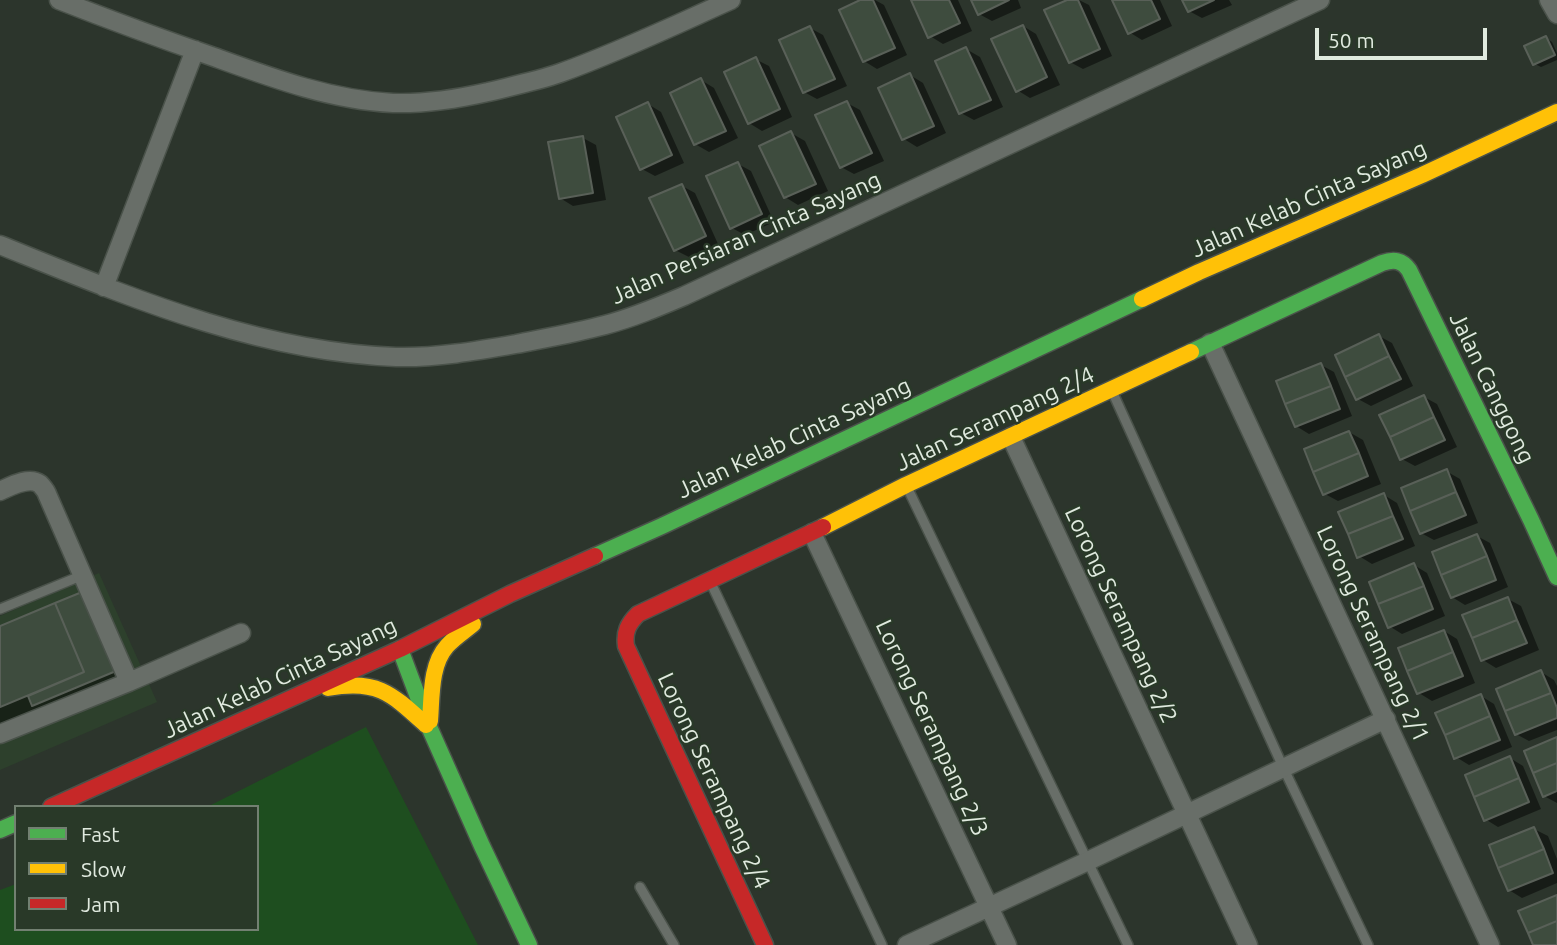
<!DOCTYPE html>
<html>
<head>
<meta charset="utf-8">
<style>
  body { margin:0 }
  #map { position:relative; width:1557px; height:945px; overflow:hidden; background:#2c352c; font-family:Ubuntu,sans-serif }
  canvas { display:block }
  .legend { position:absolute; left:14px; top:805px; width:245px; height:126px; box-sizing:border-box; background:#293928; border:2px solid #728071; margin:0; padding:9px 12px; list-style:none; font-size:21px; color:#e0eadf }
  .legend li { display:flex; align-items:center; gap:14px; height:35px }
  .legend b { width:35px; border:2px solid #728071 }
  .scale { position:absolute; left:1315px; top:28px; width:172px; height:32px; box-sizing:border-box; border:4px solid #e0eadf; border-top:0; padding-left:9px; font-size:21px; line-height:24px; white-space:nowrap; color:#e0eadf; -webkit-text-stroke:5px #293928; paint-order:stroke }
</style>
</head>
<body>
<div id="map">
<canvas width="1557" height="945"></canvas>
<ul class="legend">
<li><b style="height:9px;background:#4caf50"></b>Fast</li>
<li><b style="height:9px;background:#ffc107"></b>Slow</li>
<li><b style="height:9px;background:#c62828"></b>Jam</li>
</ul>
<div class="scale">50 m</div>
</div>
<script>
const ctx = document.querySelector('canvas').getContext('2d');
ctx.lineJoin = 'round';
function paint(path, color) { ctx.fillStyle = color; ctx.fill(path, 'evenodd'); }
function strokePath(path, color, width, dash) { ctx.strokeStyle = color; ctx.lineWidth = width; ctx.lineCap = dash ? 'butt' : 'round'; ctx.setLineDash(dash || []); ctx.stroke(path); }
function write(font, color, halo, rows, align = 'center') {
  ctx.font = font + ' Ubuntu,sans-serif'; ctx.lineWidth = 5; ctx.setLineDash([]); ctx.textBaseline = 'middle'; ctx.strokeStyle = halo; ctx.fillStyle = color; for (const [text, x, y, turn = 0] of rows) {
    ctx.save(); ctx.translate(x, y); ctx.rotate((+turn || 0) * Math.PI / 180); ctx.textAlign = isNaN(turn) ? turn : align; if (halo) ctx.strokeText(text, 0, 0); ctx.fillText(text, 0, 0); ctx.restore();
  }
}
const built = new Path2D(`
  M 99,573 L 157,702 L 0,770 L 0,616 Z`);
const green = new Path2D(`
  M 366,727 L 478,945 L 0,945 L 0,890 L 16,884 L 16,929 L 257,929 L 257,807 L 207,807 Z`);
const shadow = new Path2D(`
  M 864,0 L 875,0 L 884,5 L 907,55 L 877,69 L 864,61 Z
  M 913,0 L 958,0 L 972,31 L 943,44 L 930,36 Z
  M 973,0 L 1018,0 L 1021,8 L 992,21 L 979,14 Z
  M 1071,0 L 1079,0 L 1089,5 L 1112,56 L 1083,69 L 1070,62 Z
  M 1114,0 L 1160,0 L 1172,26 L 1142,40 L 1129,32 Z
  M 1184,0 L 1229,0 L 1232,5 L 1202,18 L 1189,11 Z
  M 1023,26 L 1036,34 L 1060,85 L 1030,98 L 1017,90 Z
  M 810,28 L 823,35 L 847,86 L 817,99 L 804,92 Z
  M 1546,38 L 1552,42 L 1557,53 L 1557,60 L 1541,67 L 1535,64 Z
  M 966,49 L 980,57 L 1003,107 L 974,120 L 961,113 Z
  M 755,59 L 769,66 L 792,117 L 762,131 L 749,123 Z
  M 910,75 L 923,83 L 946,133 L 917,147 L 904,139 Z
  M 701,80 L 714,88 L 738,138 L 709,152 L 695,144 Z
  M 847,103 L 860,110 L 884,161 L 854,174 L 841,167 Z
  M 648,104 L 661,112 L 684,163 L 655,176 L 642,169 Z
  M 791,133 L 805,141 L 828,191 L 798,205 L 785,197 Z
  M 583,138 L 596,145 L 606,200 L 573,206 L 560,198 Z
  M 738,164 L 751,171 L 774,222 L 745,235 L 732,228 Z
  M 682,186 L 695,193 L 718,244 L 689,257 L 675,250 Z
  M 1379,336 L 1392,343 L 1413,386 L 1371,406 L 1358,399 Z
  M 1321,365 L 1334,372 L 1352,416 L 1309,434 L 1296,426 Z
  M 1424,397 L 1437,404 L 1457,447 L 1415,466 L 1402,459 Z
  M 1349,432 L 1363,440 L 1381,484 L 1338,501 L 1325,494 Z
  M 1446,471 L 1460,479 L 1478,523 L 1434,540 L 1421,533 Z
  M 1384,495 L 1397,503 L 1415,546 L 1372,564 L 1359,556 Z
  M 1477,536 L 1490,543 L 1508,587 L 1465,605 L 1452,597 Z
  M 1414,565 L 1427,573 L 1445,616 L 1402,634 L 1389,626 Z
  M 88,597 L 121,674 L 102,682 L 103,684 L 0,727 L 0,628 ZM 60,619 L 89,680 L 86,681 Z
  M 1508,599 L 1521,606 L 1539,650 L 1496,668 L 1483,660 Z
  M 1444,631 L 1457,639 L 1475,683 L 1432,701 L 1419,693 Z
  M 1541,672 L 1554,680 L 1557,686 L 1557,730 L 1529,741 L 1516,734 Z
  M 1481,696 L 1494,704 L 1512,747 L 1469,765 L 1456,757 Z
  M 1557,739 L 1557,803 L 1544,796 Z
  M 1510,758 L 1523,766 L 1541,809 L 1498,827 L 1485,819 Z
  M 1534,829 L 1548,836 L 1557,859 L 1557,883 L 1522,898 L 1509,890 Z`);
const building = new Path2D(`
  M 860,0 L 873,0 L 895,48 L 863,62 L 839,10 Z
  M 911,0 L 949,0 L 960,23 L 928,38 Z
  M 971,0 L 1009,0 L 978,15 Z
  M 1067,0 L 1078,0 L 1100,49 L 1069,63 L 1044,10 Z
  M 1112,0 L 1151,0 L 1160,19 L 1128,34 Z
  M 1182,0 L 1214,0 L 1188,12 Z
  M 1023,25 L 1047,77 L 1016,92 L 991,39 Z
  M 810,26 L 835,79 L 803,93 L 779,40 Z
  M 1546,36 L 1555,55 L 1533,65 L 1524,46 Z
  M 966,47 L 991,100 L 959,114 L 935,61 Z
  M 756,57 L 780,109 L 748,124 L 724,72 Z
  M 910,73 L 934,126 L 902,140 L 878,88 Z
  M 701,78 L 726,131 L 694,145 L 670,93 Z
  M 847,101 L 872,153 L 840,168 L 815,115 Z
  M 648,102 L 672,155 L 640,170 L 616,117 Z
  M 791,131 L 816,184 L 784,198 L 759,146 Z
  M 583,136 L 593,193 L 559,199 L 548,142 Z
  M 738,162 L 762,214 L 730,229 L 706,176 Z
  M 682,184 L 706,236 L 674,251 L 649,198 Z
  M 1379,334 L 1389,356 L 1345,377 L 1335,355 Z
  M 1389,356 L 1401,379 L 1356,400 L 1345,377 Z
  M 1321,363 L 1331,386 L 1285,404 L 1276,381 Z
  M 1331,386 L 1340,409 L 1295,427 L 1285,404 Z
  M 1424,395 L 1434,417 L 1390,437 L 1379,415 Z
  M 1434,417 L 1445,440 L 1400,460 L 1390,437 Z
  M 1349,431 L 1359,453 L 1313,472 L 1304,449 Z
  M 1359,453 L 1368,476 L 1323,495 L 1313,472 Z
  M 1447,469 L 1456,492 L 1410,511 L 1401,488 Z
  M 1456,492 L 1466,515 L 1420,534 L 1410,511 Z
  M 1384,493 L 1393,516 L 1348,534 L 1338,512 Z
  M 1393,516 L 1403,539 L 1357,558 L 1348,534 Z
  M 1477,534 L 1487,556 L 1441,575 L 1432,552 Z
  M 1487,556 L 1496,580 L 1451,598 L 1441,575 Z
  M 1414,563 L 1424,586 L 1378,604 L 1369,582 Z
  M 1424,586 L 1433,609 L 1388,628 L 1378,604 Z
  M 82,592 L 116,671 L 32,706 L 28,696 L 84,672 L 55,603 Z
  M 1508,597 L 1517,620 L 1472,638 L 1462,615 Z
  M 55,603 L 84,672 L 0,707 L 0,626 Z
  M 1517,620 L 1527,643 L 1481,661 L 1472,638 Z
  M 1444,630 L 1453,652 L 1407,671 L 1398,648 Z
  M 1453,652 L 1463,676 L 1417,694 L 1407,671 Z
  M 1541,670 L 1551,693 L 1505,711 L 1496,689 Z
  M 1551,693 L 1557,708 L 1557,718 L 1515,735 L 1505,711 Z
  M 1481,694 L 1490,716 L 1445,735 L 1435,713 Z
  M 1490,716 L 1500,740 L 1454,759 L 1445,735 Z
  M 1557,737 L 1557,763 L 1533,773 L 1524,751 Z
  M 1510,756 L 1519,778 L 1474,797 L 1465,775 Z
  M 1557,763 L 1557,791 L 1543,797 L 1533,773 Z
  M 1519,778 L 1529,802 L 1484,821 L 1474,797 Z
  M 1534,827 L 1544,849 L 1498,868 L 1489,845 Z
  M 1544,849 L 1553,873 L 1508,891 L 1498,868 Z
  M 1557,895 L 1557,921 L 1528,933 L 1518,911 Z
  M 1557,921 L 1557,945 L 1533,945 L 1528,933 Z`);
const lane = new Path2D(`
  M 1112,391 L 1283,767 L 1368,945
  M 907,487 L 1128,945
  M 711,583 L 882,945
  M 0,609 L 83,575
  M 640,887 L 674,945`);
const street = new Path2D(`
  M 59,0 C 110,20 162,39 214,57 C 272,78 331,100 393,103 C 425,104 457,99 488,92 C 512,86 537,81 560,73 C 619,52 675,25 731,0
  M 1549,0 L 1557,14
  M 0,245 C 127,296 257,352 396,357 C 436,358 476,351 516,344 C 546,338 575,333 605,325 C 632,318 658,307 684,296 L 1320,0
  M 104,287 L 195,50
  M 1210,343 L 1490,945
  M 1011,437 L 1248,945
  M 0,491 C 11,486 29,476 40,484 C 41,485 47,492 47,494 L 129,682
  M 812,533 L 1007,945
  M 0,734 L 129,682 L 241,633
  M 907,945 L 1088,861 L 1386,719`);
const fast = new Path2D(`
  M 1191,352 L 1382,263 C 1394,259 1402,260 1409,270 L 1531,520 L 1557,577
  M 595,556 L 662,526 L 1142,299
  M 400,649 L 430,729 L 482,846 L 529,945
  M 0,830 L 16,823`);
const slow = new Path2D(`
  M 1142,299 L 1199,272 L 1422,175 L 1557,112
  M 823,527 L 906,485 L 1191,352
  M 328,688 C 377,679 391,693 426,725
  M 430,721 C 432,697 430,665 447,646 C 455,637 465,631 473,624`);
const jam = new Path2D(`
  M 51,807 L 400,649 L 510,594 L 595,556
  M 765,945 L 626,646 C 624,632 628,624 638,614 L 823,527`);
const streetNames = [
  ["Jalan Kelab Cinta Sayang",1309,199,-24],
  ["Jalan Persiaran Cinta Sayang",746,238,-24],
  ["Jalan Canggong",1492,388,64],
  ["Jalan Serampang 2/4",995,419,-25],
  ["Jalan Kelab Cinta Sayang",794,438,-25],
  ["Lorong Serampang 2/2",1121,615,65],
  ["Lorong Serampang 2/1",1373,634,65],
  ["Jalan Kelab Cinta Sayang",280,678,-25],
  ["Lorong Serampang 2/3",932,728,65],
  ["Lorong Serampang 2/4",714,781,65]
];
paint(built, '#2d402c');
paint(green, '#1e4e1f');
paint(shadow, '#0007');
paint(building, '#3e4c3e');
strokePath(building, '#596058', 2);
strokePath(lane, '#4a524a', 12);
strokePath(street, '#4a524a', 21);
strokePath(fast, '#4a524a', 19);
strokePath(slow, '#4a524a', 19);
strokePath(jam, '#4a524a', 19);
strokePath(lane, '#686e68', 9);
strokePath(street, '#686e68', 18);
strokePath(fast, '#4caf50', 16);
strokePath(slow, '#ffc107', 16);
strokePath(jam, '#c62828', 16);
write('23px', '#e0eadf', '#293928', streetNames);
</script>
</body>
</html>
